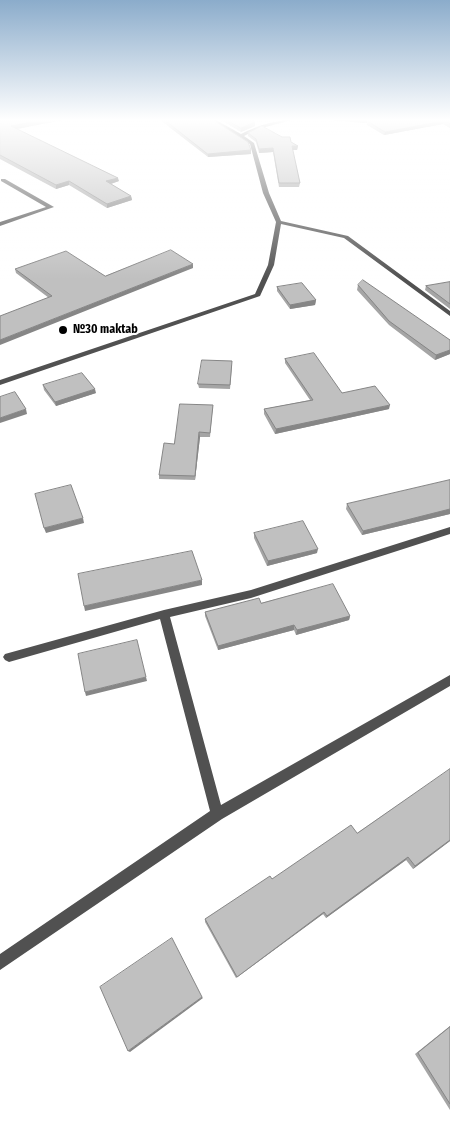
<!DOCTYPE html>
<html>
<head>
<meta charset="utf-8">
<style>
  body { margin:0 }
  canvas { display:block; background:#fff }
</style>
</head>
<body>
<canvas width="450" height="1136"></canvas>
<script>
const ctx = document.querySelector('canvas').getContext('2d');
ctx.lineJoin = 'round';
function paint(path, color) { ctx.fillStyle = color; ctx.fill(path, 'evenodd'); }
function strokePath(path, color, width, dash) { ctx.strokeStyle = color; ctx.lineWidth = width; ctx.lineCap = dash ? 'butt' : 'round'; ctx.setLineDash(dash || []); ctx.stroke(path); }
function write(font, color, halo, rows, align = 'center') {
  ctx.font = font + ' "Fira Sans Condensed",sans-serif'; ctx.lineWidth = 4; ctx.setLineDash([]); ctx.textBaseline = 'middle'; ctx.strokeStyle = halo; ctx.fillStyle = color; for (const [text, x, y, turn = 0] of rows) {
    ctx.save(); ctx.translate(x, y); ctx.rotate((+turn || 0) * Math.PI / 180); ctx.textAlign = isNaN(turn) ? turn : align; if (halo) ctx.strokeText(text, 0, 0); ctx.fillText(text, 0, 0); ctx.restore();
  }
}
const street = new Path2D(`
  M 210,120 L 216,120 L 241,134 C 257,126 274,120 292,120 L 258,129 L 244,136 L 254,143 L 269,193 L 281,221 L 348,236 L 450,311 L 450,316 L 344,238 L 281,224 L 274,265 L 260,296 L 0,385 L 0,380 L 255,294 L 268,265 L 276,222 L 263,193 L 250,144 Z
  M 329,120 L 389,120 L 364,123 Z
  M 1,179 L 5,179 L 54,207 L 0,226 L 0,222 L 46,207 L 1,181 Z
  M 450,527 L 450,534 L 251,598 L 170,617 L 221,805 L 450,675 L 450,686 L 222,819 L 0,970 L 0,954 L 210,811 L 160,619 L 9,662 L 5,660 L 3,657 L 5,654 L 164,610 L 251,590 Z`);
const wall = new Path2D(`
  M 0,120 L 119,181 L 111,184 L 131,196 L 132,200 L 107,208 L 69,185 L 56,189 L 0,159 Z
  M 160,120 L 213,120 L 251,150 L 251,154 L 208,157 Z
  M 221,120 L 252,120 L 255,122 L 255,126 L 241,132 Z
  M 450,120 L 450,128 L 443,124 L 384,135 L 367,125 L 367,121 Z
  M 248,133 L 291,142 L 298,146 L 297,150 L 292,150 L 300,183 L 299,187 L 279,187 L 273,152 L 259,153 L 256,142 L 248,136 Z
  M 193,268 L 49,298 L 16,273 L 15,269 L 105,276 Z
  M 450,282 L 450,309 L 425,290 L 426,286 Z
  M 358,285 L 450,340 L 450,354 L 435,360 L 389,325 L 357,290 Z
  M 277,287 L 316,300 L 315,305 L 290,309 L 277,291 Z
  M 285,359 L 342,393 L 389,409 L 275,434 L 264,414 L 264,409 L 310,400 L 285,363 Z
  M 232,365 L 230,389 L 199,388 L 198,384 Z
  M 43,385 L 96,393 L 56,406 L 44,390 Z
  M 213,405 L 210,437 L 200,437 L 195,480 L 159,479 L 159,475 L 174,444 Z
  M 450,480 L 450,514 L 362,535 L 346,509 L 347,504 Z
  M 254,533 L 317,553 L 267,566 L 254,538 Z
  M 261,603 L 350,616 L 349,620 L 296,635 L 294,630 L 218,650 L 205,616 L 205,612 Z
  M 357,833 L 450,841 L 413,869 L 406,860 L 326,918 L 323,914 L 236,978 L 205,922 L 205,919 L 272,879 Z
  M 450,1026 L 450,1110 L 415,1054 Z`);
const shadedWall = new Path2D(`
  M 42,120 L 63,120 L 12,130 L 11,126 Z
  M 444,121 L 443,124 L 384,135 L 385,132 Z
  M 255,122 L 255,126 L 241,132 L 241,128 Z
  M 292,146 L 298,146 L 297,150 L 291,150 Z
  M 273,148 L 273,152 L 259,153 L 259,149 Z
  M 251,150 L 251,154 L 208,157 L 208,154 Z
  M 118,178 L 119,181 L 107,185 L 106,181 Z
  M 69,181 L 69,185 L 56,189 L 56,185 Z
  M 131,196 L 132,200 L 107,208 L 107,204 Z
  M 193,264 L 193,268 L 0,345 L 0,340 Z
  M 316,300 L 315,305 L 290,309 L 290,305 Z
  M 450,350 L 450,354 L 435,360 L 436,355 Z
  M 95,389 L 96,393 L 56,406 L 55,402 Z
  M 390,405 L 389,409 L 275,434 L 276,429 Z
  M 26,409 L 27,414 L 0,423 L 0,418 Z
  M 199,432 L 200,437 L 195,480 L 195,476 Z
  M 450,509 L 450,514 L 362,535 L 363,531 Z
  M 83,518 L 84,523 L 46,533 L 44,528 Z
  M 318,549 L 317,553 L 267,566 L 268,561 Z
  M 202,580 L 202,585 L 85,611 L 84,606 Z
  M 350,616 L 349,620 L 296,635 L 297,630 Z
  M 294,625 L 294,630 L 218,650 L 218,646 Z
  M 146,677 L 147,681 L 86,696 L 85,692 Z
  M 450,840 L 450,841 L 413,869 L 415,866 Z
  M 408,857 L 406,860 L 326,918 L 327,916 Z
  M 324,912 L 323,914 L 236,978 L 237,977 Z
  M 202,997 L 203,998 L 130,1052 L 128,1051 Z`);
const building = new Path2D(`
  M 0,120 L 42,120 L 11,126 L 118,178 L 106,181 L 131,196 L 107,204 L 69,181 L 56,185 L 0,155 Z
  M 165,120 L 213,120 L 248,142 L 251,150 L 208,154 Z
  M 227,120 L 252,120 L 255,122 L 241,128 Z
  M 372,120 L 450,120 L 450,124 L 444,121 L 385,132 L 367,121 Z
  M 262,126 L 282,137 L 290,137 L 291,142 L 298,146 L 292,146 L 300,183 L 279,183 L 273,148 L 259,149 L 256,139 L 248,133 Z
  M 171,250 L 193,264 L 0,340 L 0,316 L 52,296 L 15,269 L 66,251 L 105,276 Z
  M 363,280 L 450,340 L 450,350 L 436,355 L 389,321 L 358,285 Z
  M 450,282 L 450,304 L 426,286 Z
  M 302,283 L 316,300 L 290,305 L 277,287 Z
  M 314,353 L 342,393 L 375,386 L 390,405 L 276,429 L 264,409 L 313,400 L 285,359 Z
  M 202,360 L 232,361 L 230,385 L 198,384 Z
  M 82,373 L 95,389 L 55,402 L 43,385 Z
  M 15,392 L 26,409 L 0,418 L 0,397 Z
  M 180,404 L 213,405 L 210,433 L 199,432 L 195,476 L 159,475 L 164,443 L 174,444 Z
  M 450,480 L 450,509 L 363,531 L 347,504 Z
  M 71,485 L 83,518 L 44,528 L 35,494 Z
  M 303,521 L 318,549 L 268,561 L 254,533 Z
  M 192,551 L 202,580 L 84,606 L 78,574 Z
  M 333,584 L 350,616 L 297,630 L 294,625 L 218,646 L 205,612 L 259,598 L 261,603 Z
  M 137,640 L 146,677 L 85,692 L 78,654 Z
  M 450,769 L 450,840 L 415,866 L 408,857 L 327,916 L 324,912 L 237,977 L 205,919 L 270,876 L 272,879 L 351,825 L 357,833 Z
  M 172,938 L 202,997 L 128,1051 L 100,987 Z
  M 450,1027 L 450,1104 L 418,1053 Z`);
const markers = [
  [63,330,5,"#000"]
];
const farPoinames = [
  ["№30 maktab",73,330]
];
paint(street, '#515151');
paint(wall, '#a5a5a5');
paint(shadedWall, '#868686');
paint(building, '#c0c0c0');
strokePath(building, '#868686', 1);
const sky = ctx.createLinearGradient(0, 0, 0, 279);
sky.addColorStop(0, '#8baccb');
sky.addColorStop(0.43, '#fff');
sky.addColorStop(1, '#ffffff00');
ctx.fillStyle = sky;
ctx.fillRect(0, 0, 450, 279);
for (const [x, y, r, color] of markers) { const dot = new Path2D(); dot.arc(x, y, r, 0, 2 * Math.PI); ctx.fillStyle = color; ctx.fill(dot); strokePath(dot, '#fff', 2); }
write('bold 12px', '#000', '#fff', farPoinames, 'left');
</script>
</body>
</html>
